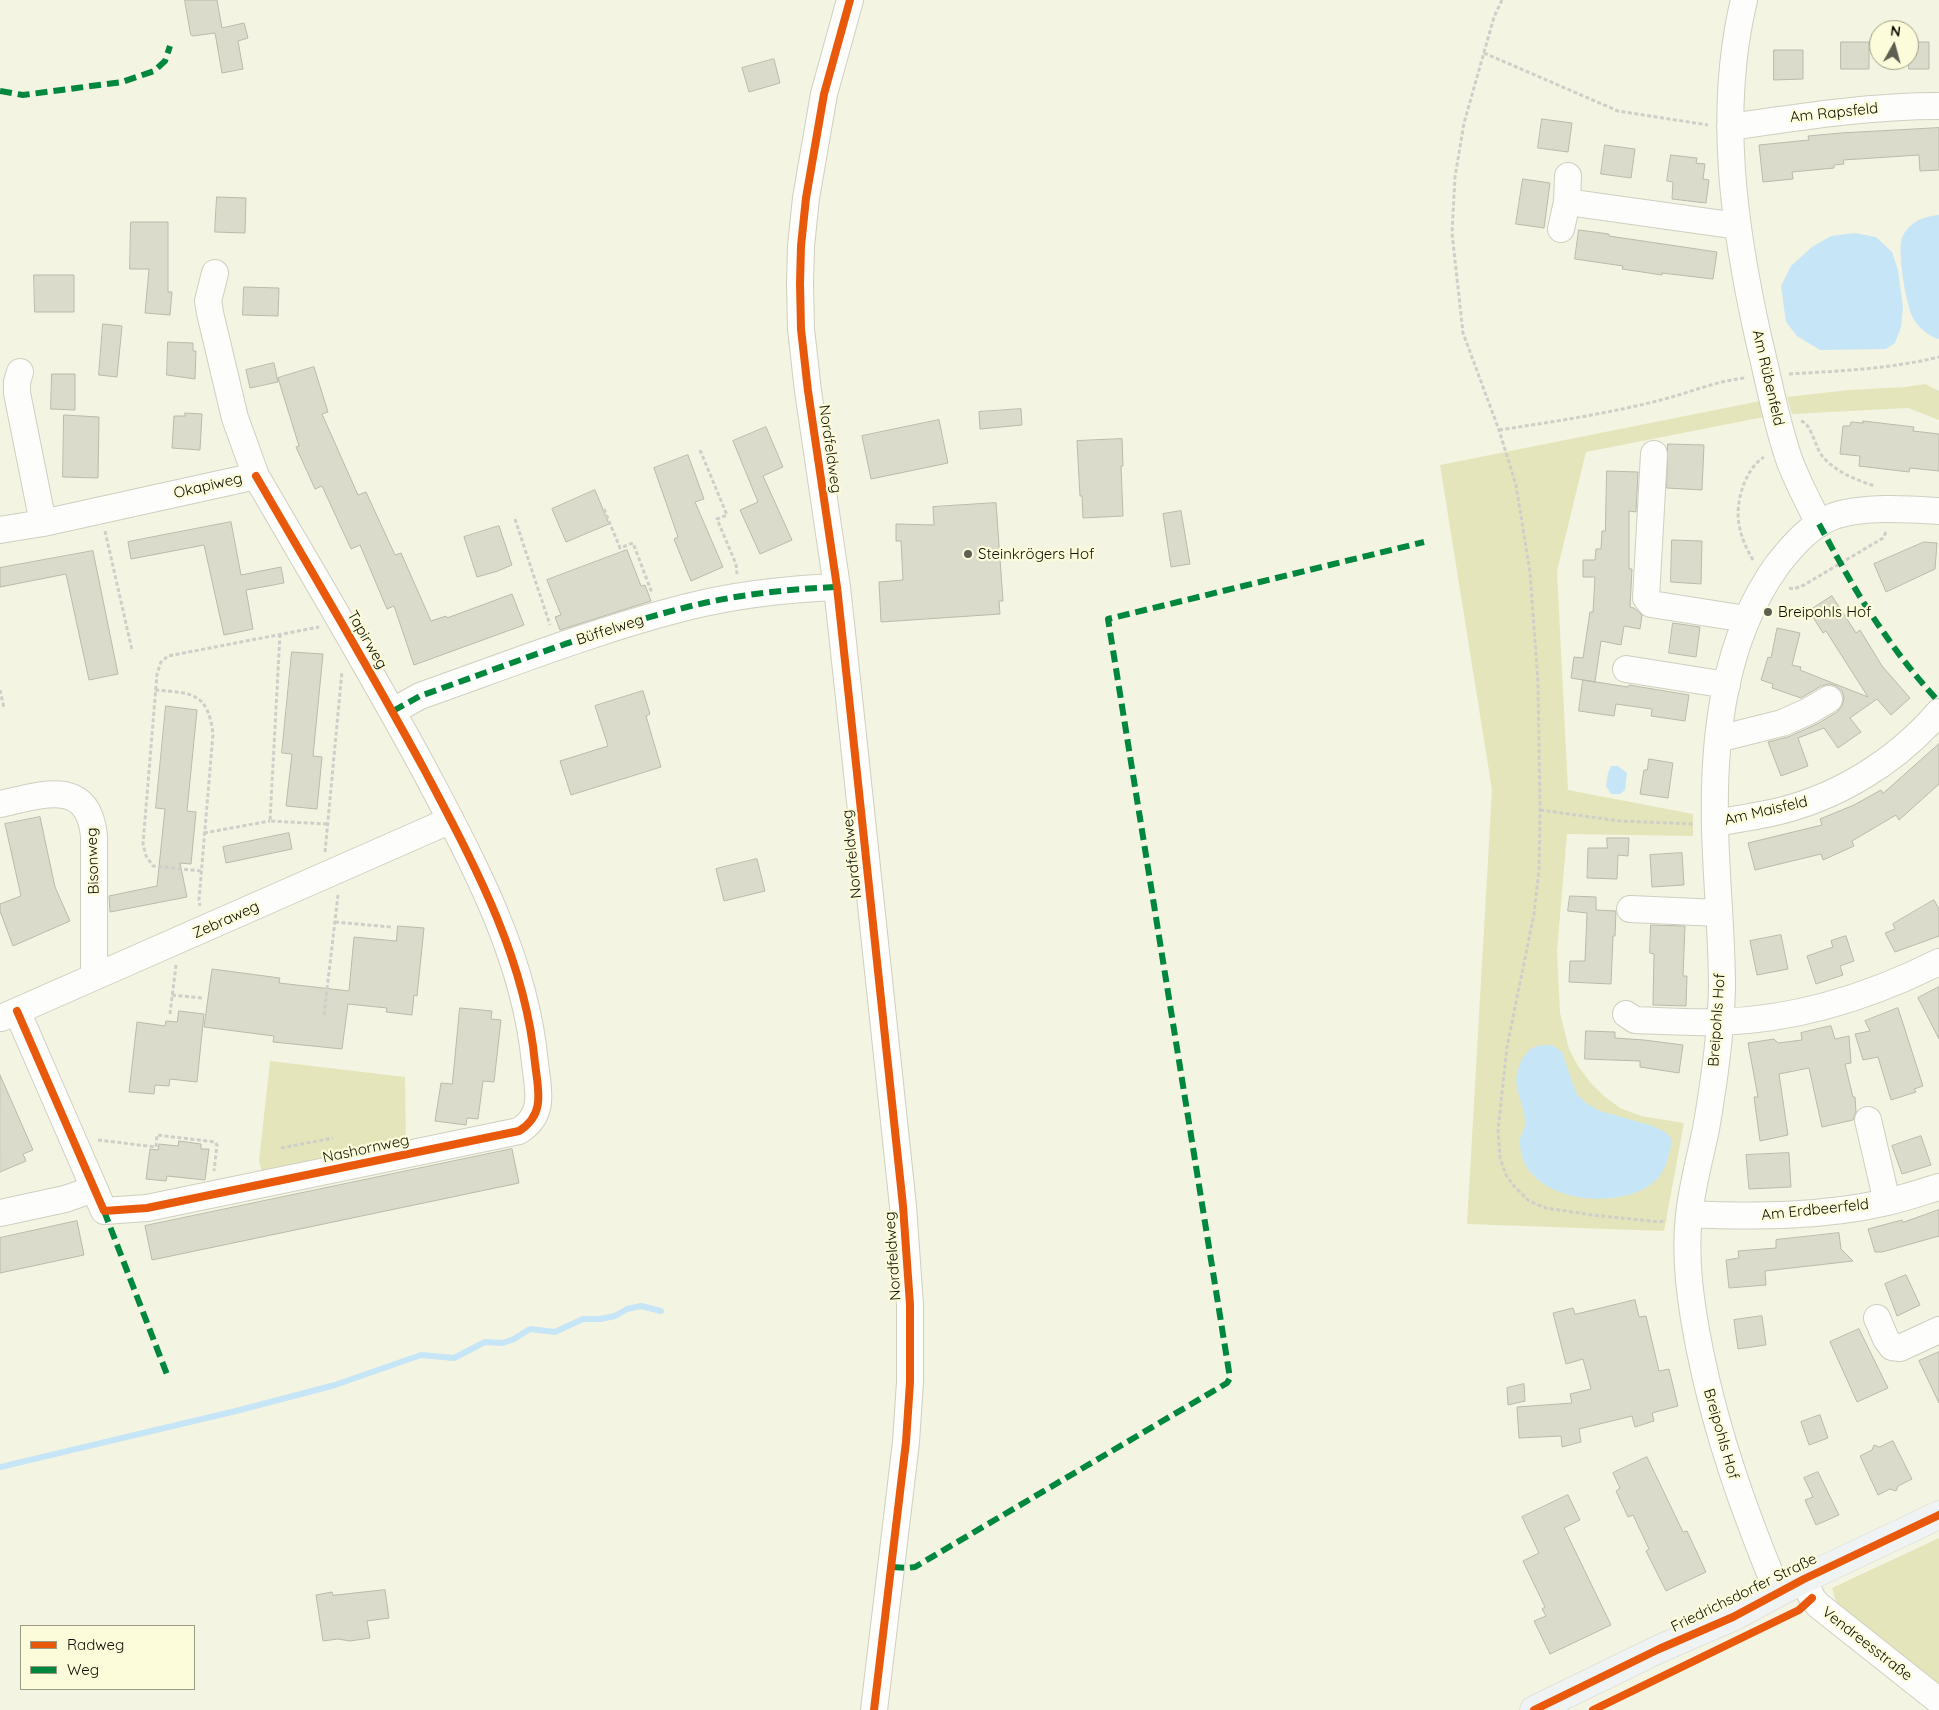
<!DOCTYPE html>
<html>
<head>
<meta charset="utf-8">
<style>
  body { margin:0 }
  #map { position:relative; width:1939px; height:1710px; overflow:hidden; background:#f4f4e2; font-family:Quicksand,sans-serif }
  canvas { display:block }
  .legend { position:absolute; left:20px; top:1625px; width:175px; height:65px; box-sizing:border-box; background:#fcfcda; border:1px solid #9c9c84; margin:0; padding:6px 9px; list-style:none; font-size:15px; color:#0d0d03 }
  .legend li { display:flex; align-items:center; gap:10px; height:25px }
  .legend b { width:25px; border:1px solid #9c9c84 }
  .north { position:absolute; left:1869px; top:20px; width:50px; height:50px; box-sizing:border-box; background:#fcfcda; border:1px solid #9c9c84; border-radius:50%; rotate:7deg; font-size:14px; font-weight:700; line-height:20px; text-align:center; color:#0d0d03 }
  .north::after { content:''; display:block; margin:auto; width:18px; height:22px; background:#5e5e51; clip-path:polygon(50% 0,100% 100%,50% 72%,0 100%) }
</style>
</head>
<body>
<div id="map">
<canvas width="1939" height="1710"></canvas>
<ul class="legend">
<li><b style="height:6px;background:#e8590c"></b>Radweg</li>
<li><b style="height:6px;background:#00873e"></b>Weg</li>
</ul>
<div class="north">N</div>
</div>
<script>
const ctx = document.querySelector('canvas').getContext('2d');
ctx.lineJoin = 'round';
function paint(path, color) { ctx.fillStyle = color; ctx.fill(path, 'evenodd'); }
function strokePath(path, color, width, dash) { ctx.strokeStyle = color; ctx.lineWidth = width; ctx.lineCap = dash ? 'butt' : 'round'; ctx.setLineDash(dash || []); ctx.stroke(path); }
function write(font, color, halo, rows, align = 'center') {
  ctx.font = font + ' Quicksand,sans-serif'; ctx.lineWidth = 4.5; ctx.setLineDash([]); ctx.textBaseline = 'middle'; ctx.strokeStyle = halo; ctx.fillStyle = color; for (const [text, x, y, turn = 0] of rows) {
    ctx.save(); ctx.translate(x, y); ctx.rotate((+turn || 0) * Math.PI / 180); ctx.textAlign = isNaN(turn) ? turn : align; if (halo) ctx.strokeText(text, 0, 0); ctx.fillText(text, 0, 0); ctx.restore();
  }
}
const green = new Path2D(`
  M 1925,384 L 1939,391 L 1939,420 L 1908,408 L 1792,414 L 1787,397 L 1849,390 L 1905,387 Z
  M 1765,400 L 1769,416 L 1586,452 L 1557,571 L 1568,790 L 1693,814 L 1693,836 L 1567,834 L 1557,951 L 1560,1013 L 1569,1049 L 1578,1066 L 1590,1082 L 1604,1096 L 1620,1108 L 1641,1116 L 1684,1123 L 1664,1231 L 1467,1224 L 1492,790 L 1440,465 Z
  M 270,1061 L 405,1077 L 406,1144 L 262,1173 L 259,1161 Z
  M 1939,1538 L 1939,1684 L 1838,1608 L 1832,1588 Z`);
const water = new Path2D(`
  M 1939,215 L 1939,339 C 1929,337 1918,327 1913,318 C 1906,305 1897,252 1902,238 C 1908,223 1923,216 1939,215 Z
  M 1855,233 L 1876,237 L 1892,252 L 1898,270 L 1903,307 L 1901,327 L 1895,343 L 1886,349 L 1820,350 L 1797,336 L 1786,322 L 1781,286 L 1791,266 L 1812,247 L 1831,236 Z
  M 1611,766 L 1618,766 L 1627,773 L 1625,790 L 1620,794 L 1611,794 L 1606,786 L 1608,773 Z
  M 1552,1045 L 1562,1052 L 1576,1093 L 1586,1103 L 1600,1111 L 1653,1126 L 1667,1133 L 1672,1141 C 1669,1155 1666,1172 1654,1182 C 1624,1207 1558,1204 1532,1174 C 1524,1166 1519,1150 1520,1139 C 1521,1134 1525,1129 1525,1124 C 1526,1114 1519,1098 1517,1087 C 1514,1073 1522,1051 1537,1046 C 1541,1045 1548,1045 1552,1045 Z`);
const stream = new Path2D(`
  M 0,1467 L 240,1410 L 335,1385 L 421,1355 L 454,1358 L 485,1342 L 503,1343 L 514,1339 L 530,1329 L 555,1332 L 583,1319 L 600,1319 L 615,1316 L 627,1309 L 641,1306 L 661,1311`);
const building = new Path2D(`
  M 185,0 L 217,0 L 222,28 L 244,23 L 248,38 L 238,41 L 243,69 L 222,73 L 215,33 L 193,36 L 191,35 Z
  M 1841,42 L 1869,42 L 1869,69 L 1841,69 Z
  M 1909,42 L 1929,42 L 1929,69 L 1909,69 Z
  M 1774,50 L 1803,50 L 1803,79 L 1774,80 Z
  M 774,59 L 780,83 L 749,92 L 742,68 Z
  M 1542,119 L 1572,123 L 1568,152 L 1538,148 Z
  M 1939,128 L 1939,170 L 1920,171 L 1919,155 L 1843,160 L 1844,164 L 1834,165 L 1834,168 L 1792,172 L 1793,179 L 1763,182 L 1759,145 L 1809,140 L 1808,136 L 1841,133 Z
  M 1605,145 L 1635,149 L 1631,178 L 1601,174 Z
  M 1671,155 L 1697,158 L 1696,163 L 1705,164 L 1703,179 L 1709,180 L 1706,203 L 1672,199 L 1673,182 L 1667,181 Z
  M 1523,179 L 1550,183 L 1544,228 L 1516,224 Z
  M 217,197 L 246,198 L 245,233 L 215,232 Z
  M 131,222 L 168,222 L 168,292 L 172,292 L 170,315 L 145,313 L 149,269 L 130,269 Z
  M 1579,230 L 1609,234 L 1609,236 L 1717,252 L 1713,279 L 1662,273 L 1662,275 L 1622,269 L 1623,266 L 1575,259 Z
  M 34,275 L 74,275 L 74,312 L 35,312 Z
  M 244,287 L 279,288 L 278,316 L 243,315 Z
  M 103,324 L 122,326 L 117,377 L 99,375 Z
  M 168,342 L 193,343 L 193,351 L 196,351 L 195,379 L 167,375 Z
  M 274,363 L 278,382 L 250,388 L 246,370 Z
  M 314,367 L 328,412 L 322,414 L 358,495 L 366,492 L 395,555 L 401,553 L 431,621 L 446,616 L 447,618 L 512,594 L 524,625 L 414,665 L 394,606 L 387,609 L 360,545 L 351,549 L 322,486 L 315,489 L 296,447 L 299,446 L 278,378 Z
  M 52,374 L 75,374 L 75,410 L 51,409 Z
  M 1021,409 L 1022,425 L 980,429 L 979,412 Z
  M 185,413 L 202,414 L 200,450 L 172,448 L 174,416 L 185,416 Z
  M 64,415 L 99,417 L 98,478 L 63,477 Z
  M 939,420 L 948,463 L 871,479 L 862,436 Z
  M 1863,421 L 1914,427 L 1913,431 L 1939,434 L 1939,471 L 1910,468 L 1909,472 L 1859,466 L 1860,456 L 1840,454 L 1843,426 L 1850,426 L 1851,422 L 1863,423 Z
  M 766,427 L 783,467 L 763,476 L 792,540 L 760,554 L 740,510 L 758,502 L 733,441 Z
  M 1122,439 L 1123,466 L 1121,466 L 1123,516 L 1083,518 L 1082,496 L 1080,496 L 1077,441 Z
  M 1668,444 L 1704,445 L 1702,490 L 1667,488 Z
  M 688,455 L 704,499 L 695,502 L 723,567 L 691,581 L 674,539 L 678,537 L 654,468 Z
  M 1607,471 L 1638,472 L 1636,512 L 1629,511 L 1629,569 L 1632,569 L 1630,607 L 1634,608 L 1642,615 L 1640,629 L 1624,626 L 1621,645 L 1601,641 L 1595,682 L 1571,678 L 1574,657 L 1583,658 L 1590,612 L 1593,612 L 1595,577 L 1583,577 L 1583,560 L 1595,560 L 1596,549 L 1601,549 L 1602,531 L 1605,531 Z
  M 595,490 L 609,524 L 566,542 L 552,509 Z
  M 996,503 L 1003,601 L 999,601 L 1000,614 L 881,622 L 879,582 L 903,580 L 901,541 L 896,541 L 896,524 L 934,525 L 933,507 Z
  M 1181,511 L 1190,564 L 1171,567 L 1163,514 Z
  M 231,522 L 241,575 L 281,567 L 284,583 L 246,590 L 253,629 L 224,635 L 204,545 L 131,559 L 128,542 Z
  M 499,526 L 512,565 L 498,571 L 477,577 L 464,537 Z
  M 1672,540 L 1702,541 L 1701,584 L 1671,582 Z
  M 1924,542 L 1937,543 L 1935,569 L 1886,592 L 1874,564 Z
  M 627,550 L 641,586 L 645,585 L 651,601 L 560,630 L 555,617 L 561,615 L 547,580 Z
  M 93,551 L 118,674 L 89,680 L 66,574 L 0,587 L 0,568 Z
  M 1832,596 L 1856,633 L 1860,630 L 1882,666 L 1910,698 L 1891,715 L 1877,699 L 1850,718 L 1861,732 L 1838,748 L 1824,728 L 1798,738 L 1808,766 L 1781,776 L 1768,742 L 1788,737 L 1817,724 L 1837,712 L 1842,706 L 1844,698 L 1842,691 L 1836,686 L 1829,684 L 1821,686 L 1801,698 L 1772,688 L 1773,684 L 1761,680 L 1768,657 L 1771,658 L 1777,628 L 1800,633 L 1792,665 L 1801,667 L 1800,670 L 1868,697 L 1826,631 L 1823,633 L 1809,611 Z
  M 1673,623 L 1700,627 L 1696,657 L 1669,653 Z
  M 292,652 L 323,654 L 313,756 L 322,757 L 317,809 L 286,806 L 292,754 L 282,753 Z
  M 1583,680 L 1628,687 L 1629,685 L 1689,695 L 1685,721 L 1651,716 L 1652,709 L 1616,704 L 1614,716 L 1579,711 Z
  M 643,691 L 650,714 L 646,716 L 661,767 L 571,795 L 560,761 L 608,746 L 595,706 Z
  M 166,706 L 197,710 L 187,811 L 196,812 L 191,864 L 180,863 L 187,897 L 110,912 L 109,896 L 157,886 L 165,809 L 156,808 Z
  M 1939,744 L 1939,784 L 1899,820 L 1896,815 L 1852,841 L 1854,846 L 1823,860 L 1821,854 L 1755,870 L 1748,843 L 1822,825 L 1820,819 L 1854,805 L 1881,790 L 1883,793 Z
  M 1649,759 L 1673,763 L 1668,798 L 1640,794 L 1644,770 L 1647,770 Z
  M 40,817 L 55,887 L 70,921 L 13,946 L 0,911 L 0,904 L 21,896 L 5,824 Z
  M 289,833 L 292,849 L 226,863 L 223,847 Z
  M 1607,838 L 1629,838 L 1628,856 L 1618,855 L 1617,879 L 1587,878 L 1588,848 L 1607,848 Z
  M 1682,853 L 1684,885 L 1652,887 L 1650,855 Z
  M 757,859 L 765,891 L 724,901 L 716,869 Z
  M 1570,896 L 1596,897 L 1596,910 L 1616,911 L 1615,936 L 1613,936 L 1611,984 L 1569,982 L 1570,961 L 1585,961 L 1587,913 L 1568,911 Z
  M 1934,900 L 1939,909 L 1939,936 L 1895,952 L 1885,933 L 1895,929 L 1893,924 Z
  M 1651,925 L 1685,926 L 1683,976 L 1687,976 L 1686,1006 L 1653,1005 L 1654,954 L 1650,953 Z
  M 398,926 L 424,928 L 417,996 L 414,995 L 412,1015 L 386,1012 L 387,1008 L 348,1004 L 342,1049 L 273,1042 L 274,1036 L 204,1027 L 212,969 L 280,978 L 279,983 L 349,991 L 354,937 L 396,941 Z
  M 1781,935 L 1788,969 L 1757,975 L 1750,941 Z
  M 1846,936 L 1854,961 L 1840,966 L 1843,975 L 1816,984 L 1807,956 L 1833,947 L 1831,941 Z
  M 1939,987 L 1939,1039 L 1918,998 Z
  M 460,1008 L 492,1011 L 491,1019 L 501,1020 L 494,1082 L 483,1081 L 478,1119 L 467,1118 L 466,1125 L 435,1121 L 441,1083 L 452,1084 Z
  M 1898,1008 L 1923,1086 L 1914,1089 L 1916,1092 L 1891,1100 L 1878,1057 L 1863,1060 L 1855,1034 L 1870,1031 L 1865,1021 Z
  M 179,1011 L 204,1014 L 197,1082 L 170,1079 L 169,1086 L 155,1085 L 154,1094 L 129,1092 L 137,1022 L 165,1026 L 166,1021 L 177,1022 Z
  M 1831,1026 L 1835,1039 L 1849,1036 L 1851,1063 L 1845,1064 L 1853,1097 L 1855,1097 L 1856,1112 L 1853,1120 L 1822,1127 L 1809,1068 L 1779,1074 L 1788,1135 L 1760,1141 L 1754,1097 L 1758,1097 L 1748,1043 L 1774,1039 L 1778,1043 L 1802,1040 L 1801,1033 Z
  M 1586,1031 L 1615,1032 L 1615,1038 L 1644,1040 L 1683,1045 L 1679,1073 L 1640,1067 L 1640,1061 L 1585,1059 Z
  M 0,1075 L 33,1150 L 23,1154 L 26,1161 L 0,1172 Z
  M 1921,1136 L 1931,1165 L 1902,1174 L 1892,1146 Z
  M 179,1141 L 201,1144 L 201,1149 L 209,1149 L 205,1180 L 167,1176 L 166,1181 L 146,1179 L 150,1149 L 158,1150 L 159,1144 L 178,1146 Z
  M 512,1149 L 519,1183 L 152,1260 L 145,1226 Z
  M 1789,1153 L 1791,1187 L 1749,1189 L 1746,1155 Z
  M 1939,1210 L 1939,1236 L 1882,1252 L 1875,1252 L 1868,1229 L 1902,1220 L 1903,1222 Z
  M 77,1221 L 84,1255 L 0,1273 L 0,1238 Z
  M 1839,1233 L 1841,1249 L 1853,1261 L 1765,1271 L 1766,1285 L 1729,1288 L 1726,1260 L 1739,1258 L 1738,1251 L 1776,1248 L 1776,1240 Z
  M 1906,1275 L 1920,1305 L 1897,1316 L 1885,1284 Z
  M 1635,1300 L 1639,1317 L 1646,1316 L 1659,1371 L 1669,1369 L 1678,1406 L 1652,1413 L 1654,1421 L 1635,1427 L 1632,1416 L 1579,1429 L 1581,1442 L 1562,1447 L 1561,1436 L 1519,1438 L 1517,1407 L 1572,1403 L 1570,1394 L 1591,1389 L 1583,1359 L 1566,1364 L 1553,1313 L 1573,1308 L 1575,1314 Z
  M 1762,1316 L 1766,1345 L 1738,1349 L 1734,1320 Z
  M 1859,1329 L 1888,1388 L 1857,1402 L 1830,1342 Z
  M 1939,1352 L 1939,1403 L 1919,1361 Z
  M 1524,1384 L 1525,1401 L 1508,1405 L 1507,1388 Z
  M 1820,1415 L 1828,1438 L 1809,1445 L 1801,1422 Z
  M 1893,1441 L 1912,1479 L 1898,1486 L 1896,1491 L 1890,1489 L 1878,1495 L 1860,1456 L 1872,1450 L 1874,1445 L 1879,1447 Z
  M 1647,1457 L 1683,1532 L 1687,1531 L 1706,1572 L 1666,1591 L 1646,1551 L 1649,1549 L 1633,1515 L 1628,1517 L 1616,1491 L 1620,1488 L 1613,1473 Z
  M 1818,1472 L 1839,1515 L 1816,1525 L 1805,1500 L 1813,1497 L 1804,1478 Z
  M 1568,1495 L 1580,1520 L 1564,1528 L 1611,1625 L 1550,1654 L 1534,1621 L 1546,1616 L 1542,1609 L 1545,1607 L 1523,1561 L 1539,1553 L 1522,1517 Z
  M 385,1590 L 389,1618 L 367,1621 L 370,1638 L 350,1641 L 338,1639 L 323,1641 L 316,1595 L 332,1592 L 333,1595 Z`);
const path = new Path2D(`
  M 1502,0 L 1494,17 L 1464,123 L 1455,177 L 1452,233 L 1463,333 L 1499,430 L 1516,485 L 1530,572 L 1538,682 L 1540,810 L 1539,869 L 1534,914 L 1507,1047 L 1498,1130 L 1500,1158 L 1506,1175 L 1514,1186 L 1529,1201 L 1546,1208 L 1592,1215 L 1660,1222 L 1666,1220
  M 1484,53 L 1618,111 L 1708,125
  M 1789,374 C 1840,371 1889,369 1939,357
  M 1801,421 C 1812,424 1815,448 1823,457 C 1836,472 1856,480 1875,486
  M 1499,430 C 1552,422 1605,414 1657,401 C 1686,394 1715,381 1745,378
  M 700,450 L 727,515 L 717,519 L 736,564 L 737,574
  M 604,509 L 620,548 L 633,543 L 652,593
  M 515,519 L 550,625
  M 105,531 L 132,650
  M 1753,560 C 1746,548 1741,537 1739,524 C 1735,502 1745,469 1764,457
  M 1789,588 L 1794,589 L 1804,585 L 1883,538 L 1887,530
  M 280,634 L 270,821 L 327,824
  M 0,690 L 4,708
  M 155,690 C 192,693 208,692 213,734 L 199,900 L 200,906
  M 1540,810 L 1620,821 L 1694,824
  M 204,833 L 270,821
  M 325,852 L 342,671
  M 201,871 L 153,866 L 146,856 L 143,844 L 157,674 L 161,662 L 168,656 L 319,627
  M 335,922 L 391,927
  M 172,995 L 202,998
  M 170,1014 L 176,965
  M 324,1015 L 338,895
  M 98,1140 L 156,1147 L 157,1135 L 215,1142 L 217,1145 L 214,1171
  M 281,1148 L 333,1138`);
const minor = new Path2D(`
  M 850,0 L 824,94 L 806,198 L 801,246 L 800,283 L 801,329 L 808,391 L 837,587 L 849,698 L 903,1206 L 910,1305 L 910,1382 L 906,1442 L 874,1710
  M 1744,0 C 1717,113 1734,229 1759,341 C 1769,381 1776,423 1790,462 C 1798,483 1809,503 1819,524
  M 1730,127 C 1799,117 1868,106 1939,106
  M 1567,202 L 1738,226
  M 1561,229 L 1567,202 L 1568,176
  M 20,372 L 17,382 L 17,393 L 43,523
  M 1654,454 L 1646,598 L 1651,604 L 1746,619
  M 0,530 L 43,523 L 256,476 L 235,418 L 210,313 L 208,301 L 215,273
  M 1626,669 L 1727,685
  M 393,711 L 420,696 C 508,665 596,630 687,607 C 735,595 786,589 837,587
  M 1718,739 L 1782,723 L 1809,711 L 1829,699
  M 0,804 C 41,795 88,777 94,836 L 94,977
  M 1715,823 C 1733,820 1752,817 1771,813 C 1836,799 1896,762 1939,712
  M 1630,909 L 1719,913
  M 17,1011 L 104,1211 L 147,1208 L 519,1131 C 546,1114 538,1090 535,1063 C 525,957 474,864 425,771 C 371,671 313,574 256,476
  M 1626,1014 L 1635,1020 C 1663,1021 1691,1023 1719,1022 C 1796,1020 1871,996 1939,962
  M 1,1018 L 451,820
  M 1868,1120 L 1887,1202
  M 0,1213 L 65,1199 L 94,1189
  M 1689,1214 C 1755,1217 1822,1217 1887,1202 C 1905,1198 1922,1192 1939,1187
  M 1877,1318 L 1886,1339 L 1892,1347 L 1900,1348 L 1939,1330
  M 1804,1579 L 1812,1598 L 1818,1605 L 1939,1701
  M 1778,1593 C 1745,1513 1717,1436 1700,1351 C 1691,1306 1684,1260 1689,1215 C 1692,1186 1700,1158 1706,1129 C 1714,1083 1721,1034 1722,987 C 1722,933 1716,880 1715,826 C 1713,736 1724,638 1778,564 C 1793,545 1810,525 1834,516 C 1864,506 1907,509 1939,511`);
const major = new Path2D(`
  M 1534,1710 L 1659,1649 L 1733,1617 L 1804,1579 L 1939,1515`);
const quiet = new Path2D(`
  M 0,91 L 23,95 L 122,82 L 154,71 L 165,61 L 170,46
  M 1819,524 C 1839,561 1859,598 1884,633 C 1901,658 1919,680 1939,702
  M 393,711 L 420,696 C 508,665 596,630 687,607 C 735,595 786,589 837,587
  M 104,1211 L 168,1377
  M 892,1567 L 907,1568 L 915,1567 L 1227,1383 L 1230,1378 L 1108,619 L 1424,542`);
const cycleway = new Path2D(`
  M 850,0 L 824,94 L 806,198 L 801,246 L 800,283 L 801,329 L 808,391 L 837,587 L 849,698 L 903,1206 L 910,1305 L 910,1382 L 906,1442 L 874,1710
  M 17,1011 L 104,1211 L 147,1208 L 519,1131 C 546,1114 538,1090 535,1063 C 525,957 474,864 425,771 C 371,671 313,574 256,476
  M 1534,1710 L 1659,1649 L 1733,1617 L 1804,1579 L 1939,1515
  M 1593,1710 L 1799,1610 L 1812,1598`);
const markers = [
  [968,554,5,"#5e5e51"],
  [1768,612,5,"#5e5e51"]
];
const streetNames = [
  ["Am Rapsfeld",1834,113,-6],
  ["Am Rübenfeld",1768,378,77],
  ["Nordfeldweg",830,449,82],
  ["Okapiweg",208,486,-13],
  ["Büffelweg",610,630,-18],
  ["Tapirweg",367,640,60],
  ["Am Maisfeld",1766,811,-13],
  ["Nordfeldweg",852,854,-96],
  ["Bisonweg",93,861,-92],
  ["Zebraweg",226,920,-24],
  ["Breipohls Hof",1717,1020,-86],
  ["Nashornweg",366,1149,-12],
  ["Am Erdbeerfeld",1815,1210,-6],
  ["Nordfeldweg",893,1256,-94],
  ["Breipohls Hof",1721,1434,74],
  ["Friedrichsdorfer Straße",1744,1593,-26],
  ["Vendreesstraße",1867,1644,38]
];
const poiNames = [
  ["Steinkrögers Hof",978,554],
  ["Breipohls Hof",1778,612]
];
paint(green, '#e5e5bc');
paint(water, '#c6e5f6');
strokePath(stream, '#c6e5f6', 6);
paint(building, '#dbdbcc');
strokePath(building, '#babaac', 1);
strokePath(minor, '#cfcfc1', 28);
strokePath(major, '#d4d4cc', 29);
strokePath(path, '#cfcfca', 3, [4, 2.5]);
strokePath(minor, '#fdfdfb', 26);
strokePath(major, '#f0f3f3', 28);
strokePath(quiet, '#00873e', 6, [12, 6]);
strokePath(cycleway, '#e8590c', 8);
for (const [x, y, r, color] of markers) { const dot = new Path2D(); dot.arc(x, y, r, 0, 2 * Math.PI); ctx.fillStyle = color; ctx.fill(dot); strokePath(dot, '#fcfcda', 2); }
write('15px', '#0d0d03', '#fcfcda', streetNames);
write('15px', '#0d0d03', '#fcfcda', poiNames, 'left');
</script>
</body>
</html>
